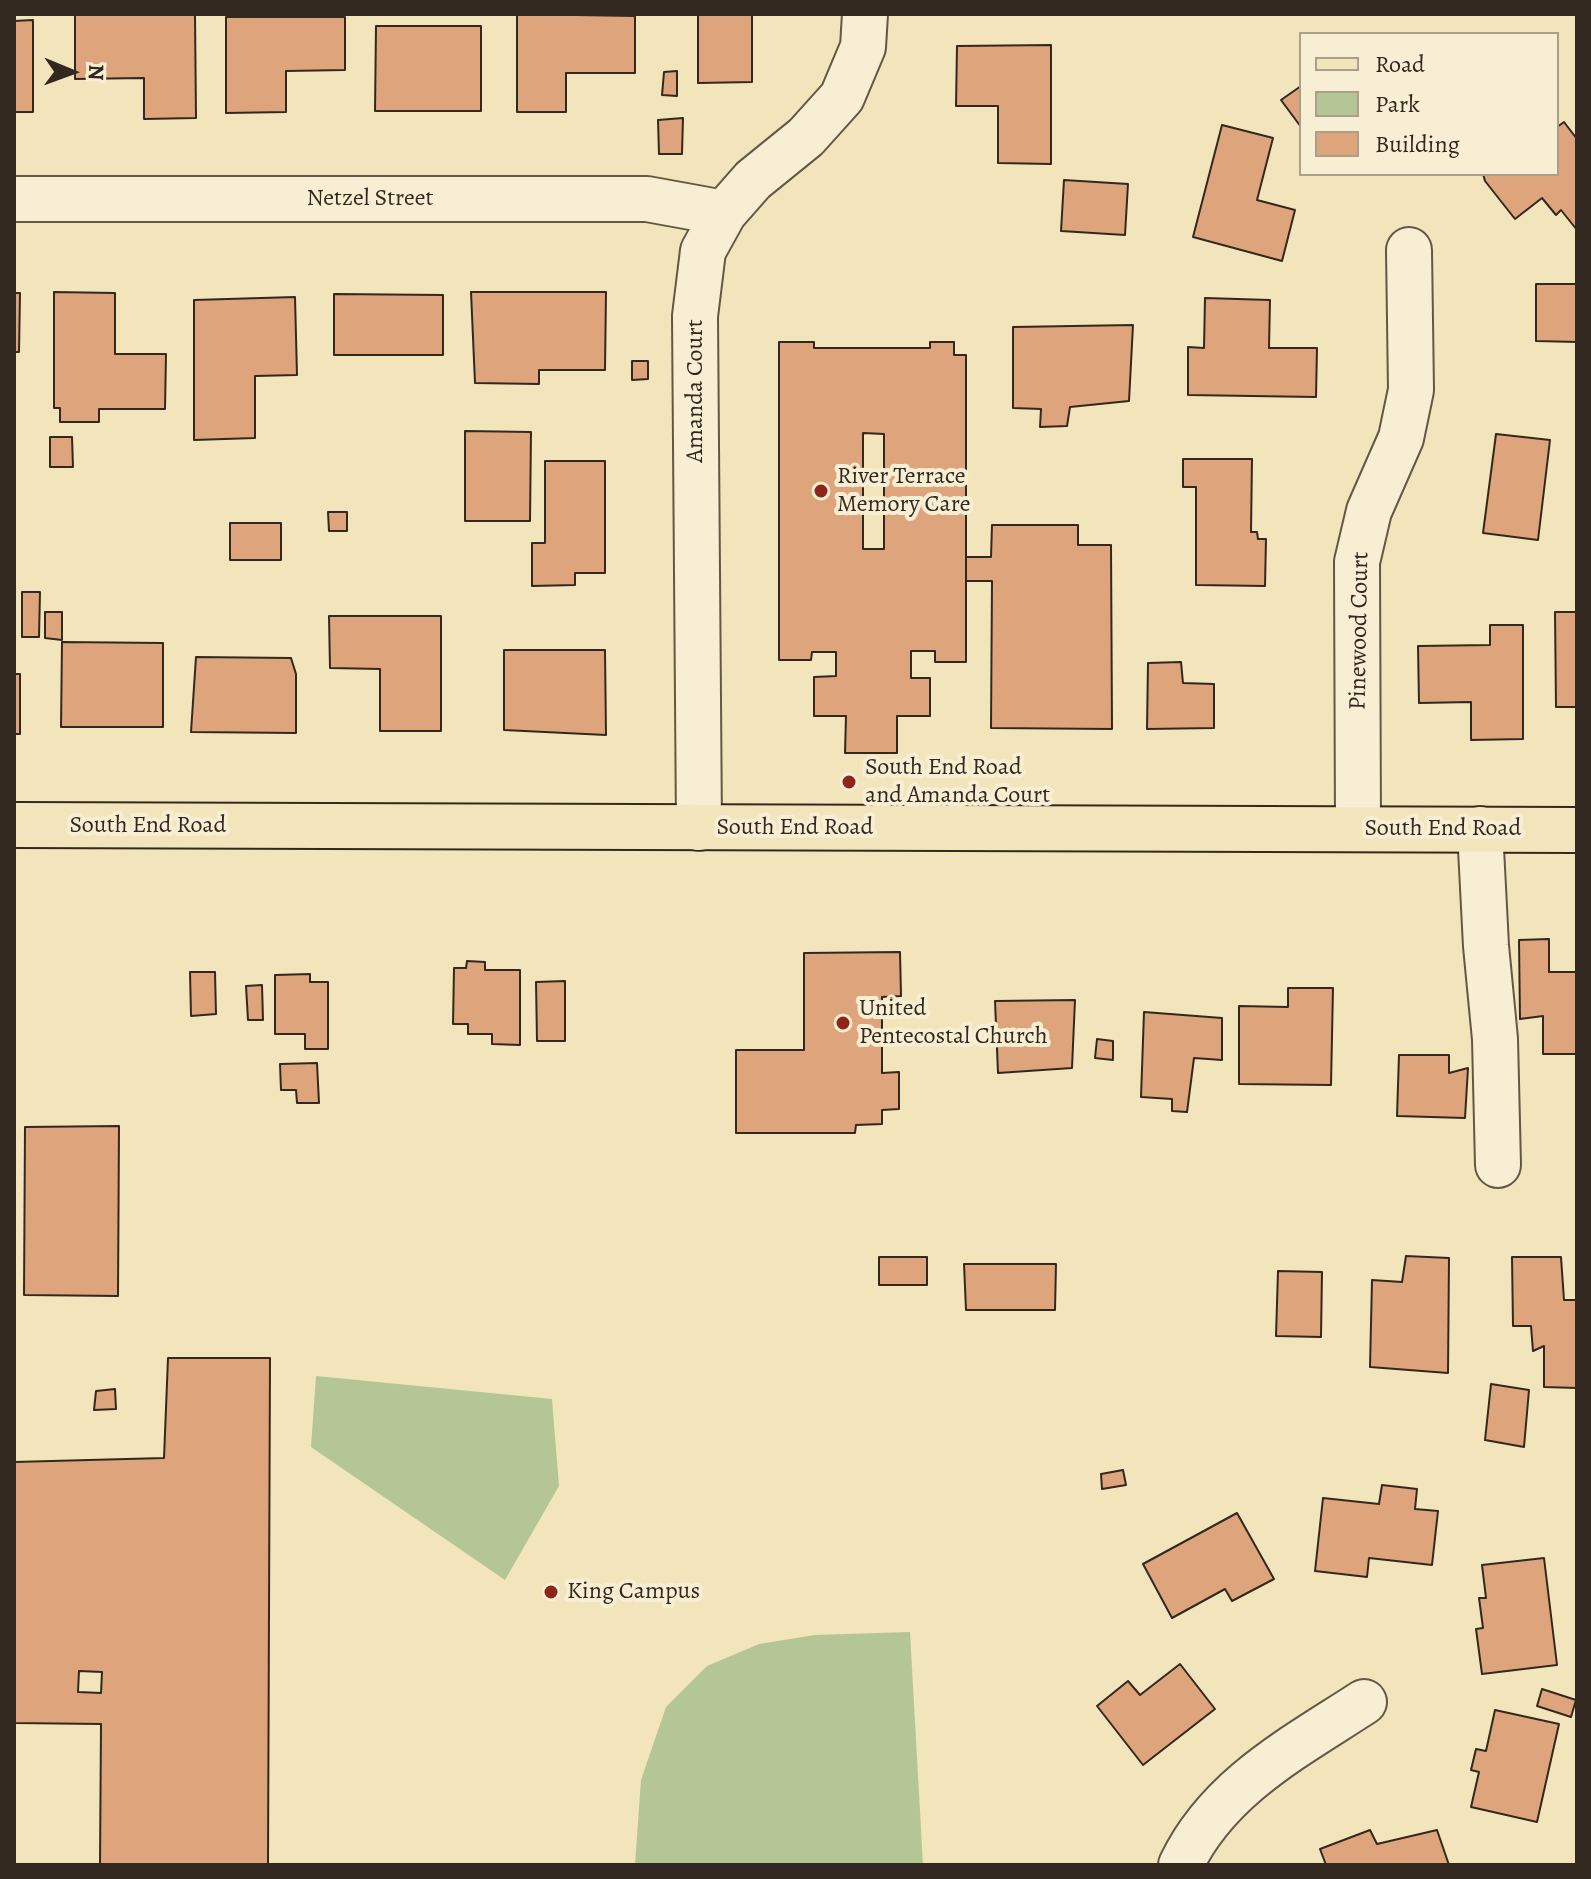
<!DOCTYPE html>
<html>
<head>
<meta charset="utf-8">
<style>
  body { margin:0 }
  #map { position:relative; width:1591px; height:1879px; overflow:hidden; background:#f2e5bb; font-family:Alegreya,serif }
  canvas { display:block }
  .frame { position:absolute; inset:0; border:16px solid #33281f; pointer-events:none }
  .legend { position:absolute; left:1299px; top:32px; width:260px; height:144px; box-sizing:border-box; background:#f7eed3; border:2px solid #a99f8b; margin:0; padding:10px 14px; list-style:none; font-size:24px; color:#33281f }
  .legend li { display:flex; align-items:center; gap:16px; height:40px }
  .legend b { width:40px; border:2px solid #a99f8b }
  .north { position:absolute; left:32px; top:32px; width:80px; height:80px; -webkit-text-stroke:6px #f7eed3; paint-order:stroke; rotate:91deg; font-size:22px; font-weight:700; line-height:32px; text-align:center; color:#33281f }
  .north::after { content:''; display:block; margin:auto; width:28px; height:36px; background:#33281f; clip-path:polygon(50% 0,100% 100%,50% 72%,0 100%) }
</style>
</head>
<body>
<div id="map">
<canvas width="1591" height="1879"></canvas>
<div class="frame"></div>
<ul class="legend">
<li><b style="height:10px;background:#f2e5bb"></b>Road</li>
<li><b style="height:22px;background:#b4c695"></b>Park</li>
<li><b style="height:22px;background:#dea47b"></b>Building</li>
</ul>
<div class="north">N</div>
</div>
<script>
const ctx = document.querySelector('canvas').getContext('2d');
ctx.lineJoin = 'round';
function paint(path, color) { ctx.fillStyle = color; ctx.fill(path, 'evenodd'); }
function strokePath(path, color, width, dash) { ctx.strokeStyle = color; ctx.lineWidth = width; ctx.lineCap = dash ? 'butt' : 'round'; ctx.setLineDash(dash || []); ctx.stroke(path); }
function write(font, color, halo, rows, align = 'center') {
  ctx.font = font + ' Alegreya,serif'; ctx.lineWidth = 8; ctx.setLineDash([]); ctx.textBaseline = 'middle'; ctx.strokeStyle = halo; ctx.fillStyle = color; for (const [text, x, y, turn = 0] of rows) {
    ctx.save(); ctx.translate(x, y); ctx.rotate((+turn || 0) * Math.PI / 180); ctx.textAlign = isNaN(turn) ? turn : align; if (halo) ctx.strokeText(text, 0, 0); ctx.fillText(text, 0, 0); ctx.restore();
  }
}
const green = new Path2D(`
  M 316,1376 L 552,1399 L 559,1486 L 505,1580 L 311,1447 Z
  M 910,1632 L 923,1865 L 635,1865 L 641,1780 L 666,1707 L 707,1666 L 759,1644 L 815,1635 Z`);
const building = new Path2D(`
  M 75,14 L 195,14 L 196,118 L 144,119 L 144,78 L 75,79 Z
  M 517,14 L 635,16 L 635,73 L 566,73 L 566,112 L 517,112 Z
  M 698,14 L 752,14 L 752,82 L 698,83 Z
  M 226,17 L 345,17 L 345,70 L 286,71 L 286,112 L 226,113 Z
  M 33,20 L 33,112 L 14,112 L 14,21 Z
  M 376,26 L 481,26 L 481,111 L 375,111 Z
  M 1051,45 L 1051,164 L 998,163 L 998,106 L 956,106 L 957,46 Z
  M 677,71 L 677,96 L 662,95 L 664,72 Z
  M 1301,86 L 1301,127 L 1281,100 Z
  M 683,118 L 682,154 L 659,154 L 658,120 Z
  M 1564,122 L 1577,139 L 1577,230 L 1561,210 L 1556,215 L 1542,198 L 1515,219 L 1485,181 L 1483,174 L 1557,174 L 1557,127 Z
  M 1222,125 L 1273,138 L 1257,200 L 1295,210 L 1282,261 L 1193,237 Z
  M 1064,180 L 1128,184 L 1125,235 L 1061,231 Z
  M 1536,284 L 1577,284 L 1577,342 L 1536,341 Z
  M 54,292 L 115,293 L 115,354 L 166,354 L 165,409 L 99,409 L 99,422 L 60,422 L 60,408 L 54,408 Z
  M 471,292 L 606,292 L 605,370 L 539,370 L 539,384 L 475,383 Z
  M 14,293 L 20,293 L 19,352 L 14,352 Z
  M 334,294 L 443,295 L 443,355 L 334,355 Z
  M 295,297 L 297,375 L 255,376 L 255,438 L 194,440 L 194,300 Z
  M 1205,298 L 1270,300 L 1269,348 L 1317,348 L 1316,397 L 1188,395 L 1188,347 L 1204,348 Z
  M 1133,325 L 1129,401 L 1070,407 L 1067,426 L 1040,427 L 1041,409 L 1013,408 L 1013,327 Z
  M 779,342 L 814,342 L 814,348 L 930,348 L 930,342 L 954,342 L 954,355 L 966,355 L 966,662 L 935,662 L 935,651 L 911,651 L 911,678 L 930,678 L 930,716 L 897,716 L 897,753 L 845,753 L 846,716 L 814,716 L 814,677 L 836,676 L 836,652 L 812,652 L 811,660 L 779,660 ZM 863,433 L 884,434 L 884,549 L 863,549 Z
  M 632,361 L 648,361 L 648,379 L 632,380 Z
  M 465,431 L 531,432 L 530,521 L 465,521 Z
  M 1496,434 L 1550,440 L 1538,540 L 1483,533 Z
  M 50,437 L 72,437 L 73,467 L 50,467 Z
  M 1183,459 L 1252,459 L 1251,532 L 1257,532 L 1258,539 L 1266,539 L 1265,586 L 1196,585 L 1196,487 L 1183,487 Z
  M 545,461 L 605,461 L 605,573 L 575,573 L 575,585 L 532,586 L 532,543 L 545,543 Z
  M 328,512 L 347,512 L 347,531 L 329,531 Z
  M 230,523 L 281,523 L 281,560 L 230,560 Z
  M 992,525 L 1078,525 L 1078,545 L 1111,545 L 1112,729 L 991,728 L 992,581 L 966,581 L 966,557 L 991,557 Z
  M 22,592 L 40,592 L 39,637 L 22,637 Z
  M 45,612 L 62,612 L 62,640 L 45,638 Z
  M 1555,612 L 1577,612 L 1577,707 L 1556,707 Z
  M 329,616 L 441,616 L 441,731 L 380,731 L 380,669 L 330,668 Z
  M 1490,625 L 1523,625 L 1523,739 L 1471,740 L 1471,702 L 1419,703 L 1418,646 L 1490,645 Z
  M 62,642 L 163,643 L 163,727 L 61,727 Z
  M 504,650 L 605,650 L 606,735 L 504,730 Z
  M 196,657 L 291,658 L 296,674 L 296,733 L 191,732 Z
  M 1181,662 L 1183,683 L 1214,684 L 1214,728 L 1147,729 L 1148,663 Z
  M 14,674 L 20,674 L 20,734 L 14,734 Z
  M 1549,939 L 1549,972 L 1577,972 L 1577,1054 L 1543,1054 L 1543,1016 L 1520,1019 L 1519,940 Z
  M 900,952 L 901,996 L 882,997 L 882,1073 L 899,1072 L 899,1109 L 882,1110 L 882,1124 L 856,1125 L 855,1133 L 736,1133 L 736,1050 L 804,1050 L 804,953 Z
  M 467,961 L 485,962 L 485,970 L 520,970 L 520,1045 L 492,1044 L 492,1034 L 468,1034 L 468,1024 L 453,1024 L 454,968 L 466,968 Z
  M 190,972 L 215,972 L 216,1014 L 191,1016 Z
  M 310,974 L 310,982 L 328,982 L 328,1049 L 305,1049 L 305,1034 L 275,1034 L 275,975 Z
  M 565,981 L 565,1041 L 537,1041 L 536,982 Z
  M 262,985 L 263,1020 L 248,1020 L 246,986 Z
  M 1288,988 L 1333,988 L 1331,1085 L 1239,1084 L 1239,1006 L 1288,1007 Z
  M 1075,1000 L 1072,1068 L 998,1073 L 995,1001 Z
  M 1144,1012 L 1222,1018 L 1222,1060 L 1194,1058 L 1187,1112 L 1172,1111 L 1172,1099 L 1141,1097 Z
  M 1097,1039 L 1113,1041 L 1113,1060 L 1095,1058 Z
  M 1399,1055 L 1449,1055 L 1449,1073 L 1468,1068 L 1465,1118 L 1397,1116 Z
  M 317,1063 L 319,1103 L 297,1103 L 296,1090 L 281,1090 L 280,1064 Z
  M 119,1126 L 118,1296 L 24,1295 L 25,1127 Z
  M 1406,1256 L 1449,1258 L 1448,1373 L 1370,1367 L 1372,1280 L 1402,1282 Z
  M 879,1257 L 927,1257 L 927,1285 L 879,1285 Z
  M 1512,1257 L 1561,1257 L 1564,1300 L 1577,1300 L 1577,1388 L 1544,1387 L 1544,1346 L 1533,1351 L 1531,1326 L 1513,1326 Z
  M 964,1264 L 1056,1264 L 1055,1310 L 966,1310 Z
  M 1278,1271 L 1322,1272 L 1321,1337 L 1276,1336 Z
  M 168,1358 L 270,1358 L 268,1865 L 100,1865 L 101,1724 L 14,1723 L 14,1462 L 164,1458 ZM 79,1671 L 102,1672 L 101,1693 L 78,1692 Z
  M 1491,1384 L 1529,1390 L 1524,1447 L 1485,1440 Z
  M 115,1389 L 116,1409 L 94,1410 L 96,1391 Z
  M 1123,1470 L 1126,1485 L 1102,1489 L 1101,1474 Z
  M 1382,1485 L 1417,1489 L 1415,1509 L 1438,1511 L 1432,1565 L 1369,1558 L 1367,1577 L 1315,1571 L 1323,1498 L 1379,1504 Z
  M 1237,1513 L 1274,1579 L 1232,1601 L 1225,1589 L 1172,1618 L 1143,1564 Z
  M 1544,1558 L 1557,1665 L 1482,1674 L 1476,1629 L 1483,1628 L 1479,1598 L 1486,1598 L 1482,1565 Z
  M 1180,1664 L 1215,1709 L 1143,1765 L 1097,1706 L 1128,1681 L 1140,1695 Z
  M 1542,1689 L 1576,1700 L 1571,1717 L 1537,1706 Z
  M 1495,1710 L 1559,1724 L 1537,1822 L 1471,1807 L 1479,1772 L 1471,1770 L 1476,1749 L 1486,1751 Z
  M 1370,1830 L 1377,1844 L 1437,1830 L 1449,1865 L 1326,1865 L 1320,1849 Z`);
const minor = new Path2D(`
  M 14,199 L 647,199 L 724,213
  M 699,828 L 695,316 L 703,251 L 724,213 L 753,180 L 806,137 L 842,97 L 863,47 L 865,14
  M 1358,829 L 1357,562 L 1369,511 L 1401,438 L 1411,390 L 1409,250
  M 1480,829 L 1486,946 L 1495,1039 L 1498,1165
  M 1181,1865 C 1218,1787 1295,1747 1364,1702`);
const major = new Path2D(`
  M 14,825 L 1577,830`);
const markers = [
  [821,491,8,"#8f2418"],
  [849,782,8,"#8f2418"],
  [843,1023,8,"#8f2418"],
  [551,1592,8,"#8f2418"]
];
const streetNames = [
  ["Netzel Street",370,199],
  ["Amanda Court",696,391,-90],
  ["Pinewood Court",1360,631,-89],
  ["South End Road",148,826],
  ["South End Road",795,828],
  ["South End Road",1443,829]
];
const poiNames = [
  ["River Terrace",837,477],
  ["Memory Care",837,505],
  ["South End Road",865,768],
  ["and Amanda Court",865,796],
  ["United",859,1009],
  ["Pentecostal Church",859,1037],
  ["King Campus",567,1592]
];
paint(green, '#b4c695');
paint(building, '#dea47b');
strokePath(building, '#33281f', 2);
strokePath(minor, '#635746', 48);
strokePath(major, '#33281f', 48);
strokePath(minor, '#f7eed3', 44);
strokePath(major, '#f2e5bb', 44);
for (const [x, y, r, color] of markers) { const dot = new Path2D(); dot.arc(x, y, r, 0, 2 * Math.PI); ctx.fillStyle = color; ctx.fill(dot); strokePath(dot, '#f7eed3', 3); }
write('24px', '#33281f', '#f7eed3', streetNames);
write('24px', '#33281f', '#f7eed3', poiNames, 'left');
</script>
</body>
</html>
